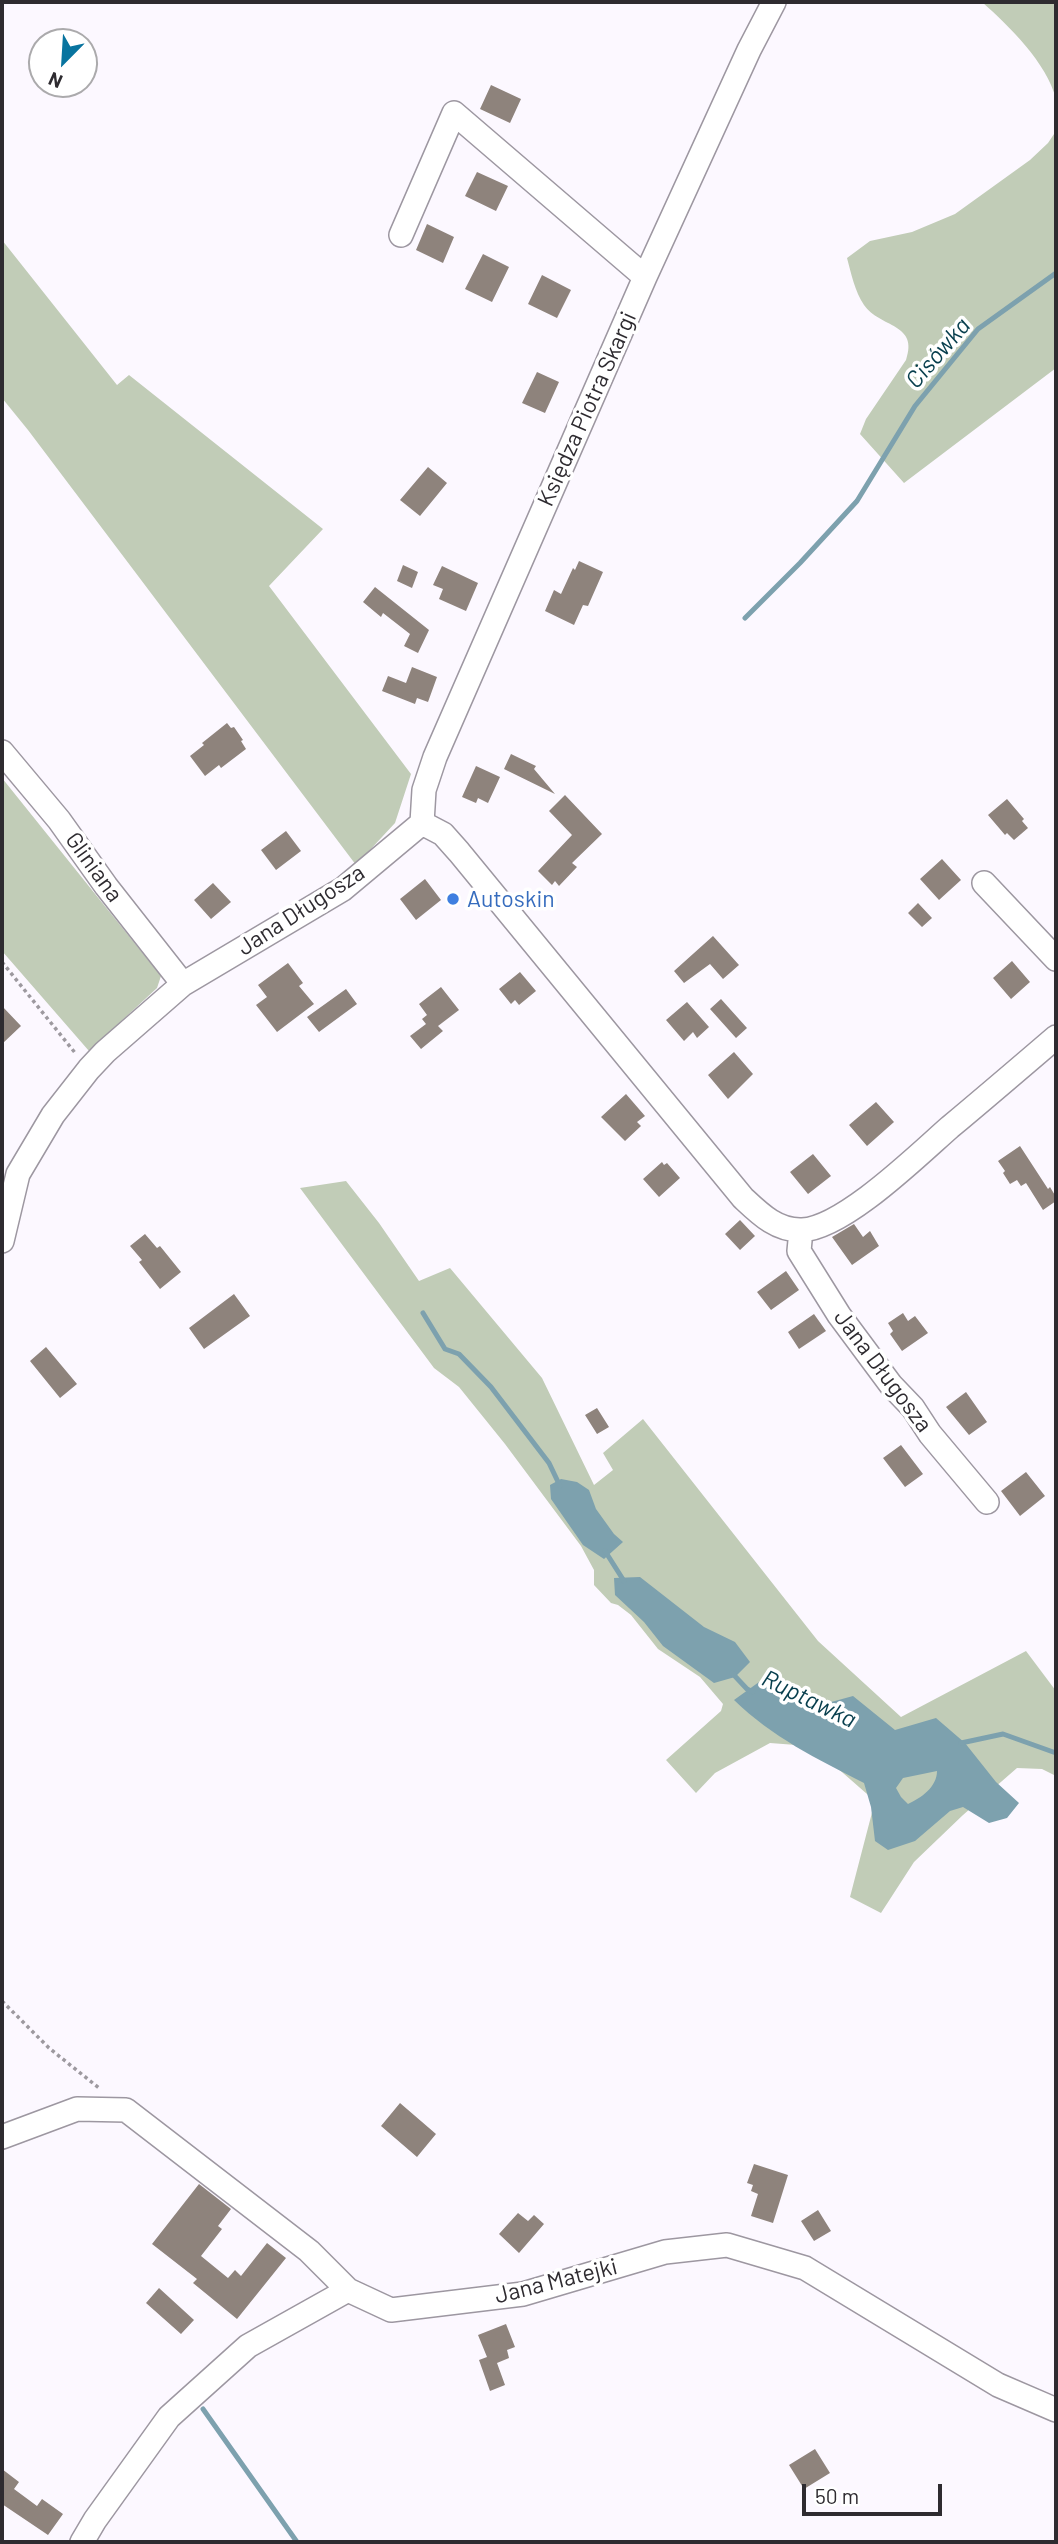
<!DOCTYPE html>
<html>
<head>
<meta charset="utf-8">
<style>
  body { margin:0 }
  #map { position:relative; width:1058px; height:2544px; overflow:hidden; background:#fcf8ff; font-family:Barlow,sans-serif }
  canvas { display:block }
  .frame { position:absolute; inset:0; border:4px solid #2e2b30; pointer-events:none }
  .north { position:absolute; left:28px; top:28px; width:70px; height:70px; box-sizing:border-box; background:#fff; border:2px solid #abaaac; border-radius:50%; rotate:204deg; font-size:19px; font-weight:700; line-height:28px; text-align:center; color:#2e2b30 }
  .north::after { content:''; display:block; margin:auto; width:24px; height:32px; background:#08749f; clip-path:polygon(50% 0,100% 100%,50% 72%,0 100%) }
  .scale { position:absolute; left:802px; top:2484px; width:140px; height:32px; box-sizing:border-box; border:4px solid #2e2b30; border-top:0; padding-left:9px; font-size:21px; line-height:24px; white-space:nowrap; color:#2e2b30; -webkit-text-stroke:5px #fff; paint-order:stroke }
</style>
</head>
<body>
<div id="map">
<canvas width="1058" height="2544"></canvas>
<div class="frame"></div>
<div class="north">N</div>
<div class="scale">50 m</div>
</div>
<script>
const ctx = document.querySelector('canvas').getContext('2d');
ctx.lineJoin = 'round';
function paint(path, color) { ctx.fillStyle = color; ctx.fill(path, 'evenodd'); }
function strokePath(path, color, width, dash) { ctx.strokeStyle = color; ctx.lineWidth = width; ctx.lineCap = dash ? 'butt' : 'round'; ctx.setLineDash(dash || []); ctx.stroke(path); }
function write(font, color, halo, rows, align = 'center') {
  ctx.font = font + ' Barlow,sans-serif'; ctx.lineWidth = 7; ctx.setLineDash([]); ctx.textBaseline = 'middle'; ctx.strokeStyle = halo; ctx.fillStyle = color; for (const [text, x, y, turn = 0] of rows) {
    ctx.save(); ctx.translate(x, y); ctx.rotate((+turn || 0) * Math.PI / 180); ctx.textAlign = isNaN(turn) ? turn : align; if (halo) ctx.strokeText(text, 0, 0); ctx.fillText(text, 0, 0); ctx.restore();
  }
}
const green = new Path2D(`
  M 982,2 L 1056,2 L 1056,99 C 1047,63 1009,26 982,2 Z
  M 1056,131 L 1056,368 L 904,483 L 860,434 L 866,419 L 906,360 C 919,323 880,328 864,305 C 855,292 851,273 847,258 L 870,241 L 912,232 L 955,214 L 1030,160 L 1048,143 Z
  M 2,240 L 117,385 L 129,375 L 323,529 L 269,586 L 411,774 L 395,823 L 356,865 L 28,430 L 2,398 Z
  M 2,778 L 161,976 L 157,988 L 89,1051 L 2,951 Z
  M 346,1181 L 379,1223 L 419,1281 L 450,1268 L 542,1378 L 594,1485 L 613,1470 L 603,1453 L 643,1419 L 818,1641 L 901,1717 L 1026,1651 L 1056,1691 L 1056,1776 L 1042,1769 L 1017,1768 L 963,1815 L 914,1862 L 881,1913 L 850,1897 L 875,1801 L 827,1759 L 796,1745 L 770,1743 L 715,1773 L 696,1793 L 666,1760 L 721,1711 L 723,1704 L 700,1677 L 658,1649 L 631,1615 L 618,1605 L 611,1603 L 594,1585 L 594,1570 L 581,1546 L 505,1444 L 459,1387 L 434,1368 L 300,1188 Z`);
const water = new Path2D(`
  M 561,1479 L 577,1482 L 589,1490 L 596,1509 L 614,1534 L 623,1542 L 604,1559 L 583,1545 L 551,1499 L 550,1485 Z
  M 640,1577 L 704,1627 L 735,1642 L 750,1662 L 735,1677 L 714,1683 L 663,1646 L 644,1622 L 615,1595 L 614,1578 Z
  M 759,1682 L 824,1704 L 853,1696 L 895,1730 L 936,1718 L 965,1743 L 996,1782 L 1019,1803 L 1007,1818 L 989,1823 L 963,1807 L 950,1811 L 915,1841 L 888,1850 L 875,1841 L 871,1807 L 864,1783 C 817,1759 772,1737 734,1700 ZM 937,1771 C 937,1787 921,1798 908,1804 L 901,1797 L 896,1788 L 903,1778 Z`);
const stream = new Path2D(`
  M 745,618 L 800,563 L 857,501 L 915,406 L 978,329 L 1056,273
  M 423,1313 L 445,1349 L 459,1354 L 491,1387 L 549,1463 L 560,1486
  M 605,1551 L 624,1581
  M 732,1673 L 747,1689 L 753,1692
  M 961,1743 L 1003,1734 L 1056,1753
  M 203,2409 L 297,2542`);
const building = new Path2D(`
  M 491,85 L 521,99 L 510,123 L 480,109 Z
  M 477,172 L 508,186 L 496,211 L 465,196 Z
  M 427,224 L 454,237 L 443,263 L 416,250 Z
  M 483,254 L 509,267 L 492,302 L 465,289 Z
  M 542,275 L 571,290 L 557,318 L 528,304 Z
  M 537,372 L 559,382 L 545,413 L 522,403 Z
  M 428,467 L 447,483 L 420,516 L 400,500 Z
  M 579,561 L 603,572 L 588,606 L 583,605 L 574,625 L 545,611 L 554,590 L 561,594 L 573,568 L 575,570 Z
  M 403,565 L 418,572 L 412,588 L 397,581 Z
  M 442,566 L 478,583 L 466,611 L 439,599 L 443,589 L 433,585 Z
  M 375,587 L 429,630 L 418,653 L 404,646 L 410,634 L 383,613 L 381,617 L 363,602 Z
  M 412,667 L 437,677 L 428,702 L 417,698 L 415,704 L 382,691 L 388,676 L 406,683 Z
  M 227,723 L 231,728 L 234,727 L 243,740 L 241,741 L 246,749 L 221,768 L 219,765 L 205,776 L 190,756 L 204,745 L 202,743 Z
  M 511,754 L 536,766 L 534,769 L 555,794 L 504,769 Z
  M 476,766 L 500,777 L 488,803 L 478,798 L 476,803 L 462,797 Z
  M 565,795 L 602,834 L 572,863 L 577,867 L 559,886 L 555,881 L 552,885 L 538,871 L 572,835 L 549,811 Z
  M 1007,799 L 1024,819 L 1022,821 L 1028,828 L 1014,840 L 1007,833 L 1005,835 L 988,815 Z
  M 286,831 L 301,851 L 276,870 L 261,850 Z
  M 942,859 L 961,880 L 939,900 L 920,879 Z
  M 425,879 L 441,900 L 416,920 L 400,899 Z
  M 213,883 L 231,902 L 211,919 L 194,900 Z
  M 918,903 L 932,918 L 922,927 L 908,913 Z
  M 713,936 L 739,965 L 723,979 L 710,964 L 684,983 L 674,971 Z
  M 1012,961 L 1030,982 L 1011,999 L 993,978 Z
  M 288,963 L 303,983 L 299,986 L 314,1004 L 277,1032 L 256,1005 L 267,997 L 258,985 Z
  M 520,972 L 536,991 L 519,1005 L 515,1000 L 511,1004 L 499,989 Z
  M 441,987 L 459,1010 L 438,1026 L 443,1031 L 421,1049 L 410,1036 L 426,1024 L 422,1019 L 427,1015 L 419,1004 Z
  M 346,989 L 357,1004 L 319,1032 L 307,1017 Z
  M 721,999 L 747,1028 L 736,1038 L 710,1009 Z
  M 687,1002 L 709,1027 L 697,1038 L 693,1032 L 684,1041 L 666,1020 Z
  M 2,1006 L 21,1026 L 2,1044 Z
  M 734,1052 L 753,1074 L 728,1099 L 708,1075 Z
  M 626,1094 L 645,1116 L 637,1122 L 641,1126 L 625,1141 L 601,1117 Z
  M 876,1102 L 894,1122 L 867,1146 L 849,1125 Z
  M 1020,1146 L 1048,1189 L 1050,1187 L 1056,1197 L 1056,1201 L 1043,1210 L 1026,1183 L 1021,1186 L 1017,1180 L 1010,1184 L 1003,1173 L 1005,1171 L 998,1161 Z
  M 813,1154 L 831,1176 L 808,1194 L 790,1172 Z
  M 662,1162 L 664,1165 L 667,1163 L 680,1178 L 659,1197 L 643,1179 Z
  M 740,1220 L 755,1236 L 740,1250 L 725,1234 Z
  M 854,1224 L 863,1237 L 870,1231 L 879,1246 L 852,1265 L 832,1237 Z
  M 145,1234 L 157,1248 L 160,1246 L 181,1272 L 160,1289 L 139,1262 L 142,1260 L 130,1246 Z
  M 786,1271 L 799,1290 L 771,1310 L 757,1292 Z
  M 234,1294 L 250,1316 L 204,1349 L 189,1328 Z
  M 903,1313 L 908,1321 L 915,1316 L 928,1333 L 902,1351 L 890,1334 L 893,1331 L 888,1323 Z
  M 814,1314 L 826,1331 L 799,1349 L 788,1332 Z
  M 46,1347 L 77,1384 L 60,1398 L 30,1361 Z
  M 966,1392 L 987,1422 L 969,1435 L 946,1407 Z
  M 597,1408 L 609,1427 L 597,1434 L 585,1415 Z
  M 901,1445 L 923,1474 L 905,1487 L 883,1458 Z
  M 1026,1472 L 1045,1496 L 1020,1516 L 1001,1491 Z
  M 400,2103 L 436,2134 L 417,2157 L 381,2126 Z
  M 754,2164 L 788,2175 L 773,2223 L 751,2216 L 758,2194 L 751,2191 L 753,2185 L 747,2183 Z
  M 199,2184 L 231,2209 L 218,2226 L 222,2229 L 201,2256 L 228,2278 L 235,2270 L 241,2276 L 267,2243 L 286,2258 L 237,2319 L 193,2283 L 197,2279 L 152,2244 Z
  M 818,2210 L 831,2231 L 814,2241 L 801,2221 Z
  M 518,2213 L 528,2221 L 534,2215 L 544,2224 L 519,2253 L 499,2234 Z
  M 159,2288 L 194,2320 L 181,2334 L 146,2303 Z
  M 506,2324 L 515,2347 L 507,2350 L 509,2358 L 497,2363 L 505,2385 L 490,2391 L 479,2360 L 487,2357 L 478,2335 Z
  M 815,2449 L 830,2473 L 804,2489 L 789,2465 Z
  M 2,2469 L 19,2482 L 14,2489 L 37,2506 L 42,2499 L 63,2514 L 48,2535 L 2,2504 Z`);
const path = new Path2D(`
  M 2,962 L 76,1054
  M 2,2001 L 49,2048 L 99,2088`);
const minor = new Path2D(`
  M 401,235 L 454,113 L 645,277
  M 2,752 L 59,820 L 106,886 L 183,984
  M 422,823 L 424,790 L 435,757 L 645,277 L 749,50 L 774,2
  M 422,823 L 443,834 L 459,852 L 743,1198 C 760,1214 777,1231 802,1230 C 844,1228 918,1155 950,1127 C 986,1097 1021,1067 1056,1037
  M 984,883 L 1056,959
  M 801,1230 L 799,1251 L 839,1315 L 891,1385 L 913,1408 L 930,1434 L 987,1502
  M 2,1241 L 18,1174 L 53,1115 L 89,1069 L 105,1052 L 183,984 L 343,889 L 422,823
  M 2,2137 L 77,2109 L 126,2110 L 309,2251 L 348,2290 L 391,2310 L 523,2294 L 665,2252 L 727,2245 L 805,2268 L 998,2385 L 1056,2410
  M 82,2542 L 95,2520 L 169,2417 L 248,2346 L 348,2290`);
const markers = [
  [453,899,7,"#3f7fe0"]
];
const streetNames = [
  ["Księdza Piotra Skargi",587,409,-66],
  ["Gliniana",94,867,54],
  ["Jana Długosza",301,910,-33],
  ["Jana Długosza",883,1371,53],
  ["Jana Matejki",556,2281,-14]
];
const shopNames = [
  ["Autoskin",467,899]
];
const waterNames = [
  ["Cisówka",938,353,-49],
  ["Ruptawka",809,1699,26]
];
paint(green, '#c1ccb7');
paint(water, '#7da1ae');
strokePath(stream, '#7da1ae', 5);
paint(building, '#8e837c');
strokePath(minor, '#9d97a1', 26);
strokePath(path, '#9d999f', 3.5, [3.5, 3.5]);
strokePath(minor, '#fff', 23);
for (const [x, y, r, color] of markers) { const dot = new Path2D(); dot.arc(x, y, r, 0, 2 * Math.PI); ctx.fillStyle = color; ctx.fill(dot); strokePath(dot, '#fff', 2.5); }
write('23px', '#2e2b30', '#fff', streetNames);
write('23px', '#366cbe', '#fff', shopNames, 'left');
write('italic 24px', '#073e4d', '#fff', waterNames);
</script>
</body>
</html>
